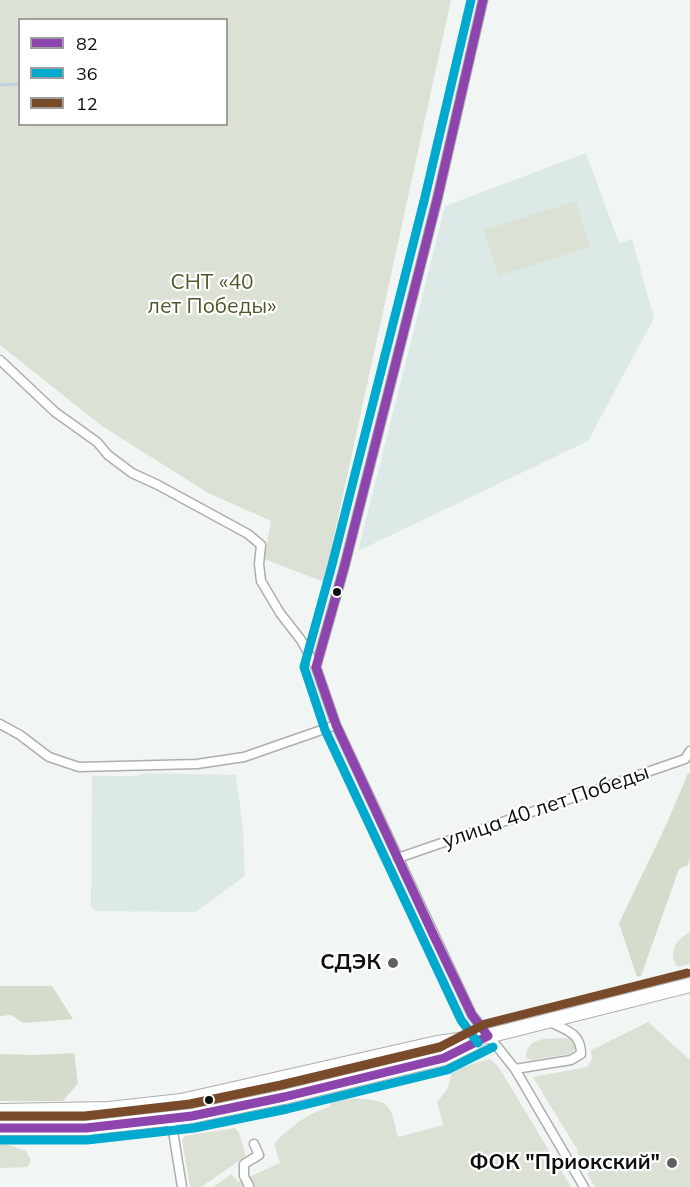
<!DOCTYPE html>
<html>
<head>
<meta charset="utf-8">
<style>
  body { margin:0 }
  #map { position:relative; width:690px; height:1187px; overflow:hidden; background:#f1f6f5; font-family:Mulish,sans-serif }
  canvas { display:block }
  .legend { position:absolute; left:18px; top:18px; width:210px; height:108px; box-sizing:border-box; background:#fff; border:2px solid #9d9f9f; margin:0; padding:8px 10px; list-style:none; font-size:18px; color:#0b0f0e }
  .legend li { display:flex; align-items:center; gap:12px; height:30px }
  .legend b { width:30px; border:2px solid #9d9f9f }
</style>
</head>
<body>
<div id="map">
<canvas width="690" height="1187"></canvas>
<ul class="legend">
<li><b style="height:8px;background:#8e44ad"></b>82</li>
<li><b style="height:8px;background:#00a9ce"></b>36</li>
<li><b style="height:8px;background:#7a4b2a"></b>12</li>
</ul>
</div>
<script>
const ctx = document.querySelector('canvas').getContext('2d');
ctx.lineJoin = 'round';
function paint(path, color) { ctx.fillStyle = color; ctx.fill(path, 'evenodd'); }
function strokePath(path, color, width, dash) { ctx.strokeStyle = color; ctx.lineWidth = width; ctx.lineCap = dash ? 'butt' : 'round'; ctx.setLineDash(dash || []); ctx.stroke(path); }
function write(font, color, halo, rows, align = 'center') {
  ctx.font = font + ' Mulish,sans-serif'; ctx.lineWidth = 4.5; ctx.setLineDash([]); ctx.textBaseline = 'middle'; ctx.strokeStyle = halo; ctx.fillStyle = color; for (const [text, x, y, turn = 0] of rows) {
    ctx.save(); ctx.translate(x, y); ctx.rotate((+turn || 0) * Math.PI / 180); ctx.textAlign = isNaN(turn) ? turn : align; if (halo) ctx.strokeText(text, 0, 0); ctx.fillText(text, 0, 0); ctx.restore();
  }
}
const built = new Path2D(`
  M 586,153 L 619,243 L 632,239 L 654,318 L 588,441 L 358,551 L 445,206 Z
  M 144,773 L 236,775 L 243,829 L 245,876 L 196,912 L 95,911 L 91,906 L 92,776 L 137,776 Z`);
const green = new Path2D(`
  M 0,0 L 451,0 L 324,582 L 264,559 L 271,521 L 208,493 L 102,426 L 0,345 ZM 20,20 L 226,20 L 226,124 L 20,124 Z
  M 576,201 L 590,247 L 498,276 L 484,230 Z
  M 690,932 L 690,964 L 678,967 C 667,953 676,939 690,932 Z
  M 648,1022 L 690,1060 L 690,1187 L 595,1187 L 587,1174 L 590,1171 L 588,1168 L 587,1169 L 577,1153 L 578,1151 L 533,1077 L 587,1067 L 592,1059 L 591,1050 Z
  M 568,1038 C 575,1038 576,1042 576,1048 L 570,1054 L 531,1060 L 526,1058 C 526,1035 551,1039 568,1038 Z
  M 490,1059 L 498,1066 L 571,1187 L 213,1187 L 232,1174 L 238,1182 L 280,1163 L 274,1144 C 289,1127 308,1113 330,1107 L 332,1098 C 344,1099 379,1097 387,1106 C 394,1113 395,1128 398,1137 L 443,1125 L 437,1102 L 448,1088 L 452,1070 Z
  M 235,1128 L 239,1133 L 246,1156 L 201,1187 L 190,1187 L 182,1140 L 185,1136 Z
  M 0,1142 L 26,1151 L 31,1160 L 28,1167 L 0,1168 Z`);
const forest = new Path2D(`
  M 688,773 L 690,773 L 690,858 L 688,865 L 679,869 L 641,976 L 637,977 L 619,923 L 667,823 Z
  M 0,986 L 52,986 L 73,1019 L 23,1023 L 11,1015 L 0,1016 Z
  M 74,1053 L 78,1083 L 63,1101 L 0,1101 L 0,1054 L 36,1055 Z`);
const stream = new Path2D(`
  M 0,85 L 20,84`);
const street = new Path2D(`
  M 483,0 L 437,200 L 344,568 L 316,667 L 336,725 L 472,1015 L 515,1069 L 584,1187
  M 0,360 L 55,412 L 97,442 L 108,455 L 132,473 L 158,485 L 248,534 L 261,545 L 259,564 L 261,581 L 280,613 L 301,640 L 316,667
  M 0,724 L 20,735 L 49,757 L 79,767 L 197,764 L 244,757 L 336,725
  M 398,858 L 685,759 L 690,751
  M 515,1069 L 571,1060 L 581,1054 C 581,1032 565,1030 548,1021
  M 171,1119 L 182,1187
  M 244,1176 L 244,1164 L 259,1155 L 254,1144
  M 246,1180 L 249,1186`);
const primary = new Path2D(`
  M 0,1111 L 109,1109 L 181,1101 L 437,1043 L 488,1036 L 690,985
  M 0,1128 L 86,1128 L 192,1116 L 284,1097 L 444,1058 L 478,1041`);
const bus1 = new Path2D(`
  M 483,0 L 437,200 L 344,568 L 316,667 L 336,725 L 433,934 L 472,1015 L 488,1036
  M 0,1128 L 86,1128 L 192,1116 L 284,1097 L 444,1058 L 488,1036`);
const bus2 = new Path2D(`
  M 471,0 L 425,197 L 332,565 L 304,667 L 325,730 L 461,1020 L 478,1043
  M 0,1140 L 87,1140 L 194,1128 L 287,1109 L 447,1070 L 493,1047`);
const bus3 = new Path2D(`
  M 0,1116 L 85,1116 L 190,1104 L 281,1085 L 440,1047 L 485,1024 L 687,973`);
const markers = [
  [337,592,5,"#0b0f0e"],
  [393,963,6,"#5c605f"],
  [209,1100,5,"#0b0f0e"],
  [672,1163,6,"#5c605f"]
];
const parkNames = [
  ["СНТ «40",212,283],
  ["лет Победы»",212,307]
];
const streetNames = [
  ["улица 40 лет Победы",546,807,-19]
];
const poiNames = [
  ["СДЭК",381,963],
  ["ФОК \"Приокский\"",660,1163]
];
paint(built, '#dce9e6');
paint(green, '#dce1d6');
paint(forest, '#d6dccb');
strokePath(stream, '#bcd0de', 3);
strokePath(street, '#abafae', 11);
strokePath(primary, '#abafae', 16);
strokePath(street, '#fdfefe', 8);
strokePath(primary, '#fdfefe', 14);
strokePath(bus1, '#8e44ad', 9);
strokePath(bus2, '#00a9ce', 9);
strokePath(bus3, '#7a4b2a', 9);
for (const [x, y, r, color] of markers) { const dot = new Path2D(); dot.arc(x, y, r, 0, 2 * Math.PI); ctx.fillStyle = color; ctx.fill(dot); strokePath(dot, '#fff', 2); }
write('21px', '#505829', '#fff', parkNames);
write('21px', '#0b0f0e', '#fff', streetNames);
write('bold 21px', '#0b0f0e', '#fff', poiNames, 'right');
</script>
</body>
</html>
